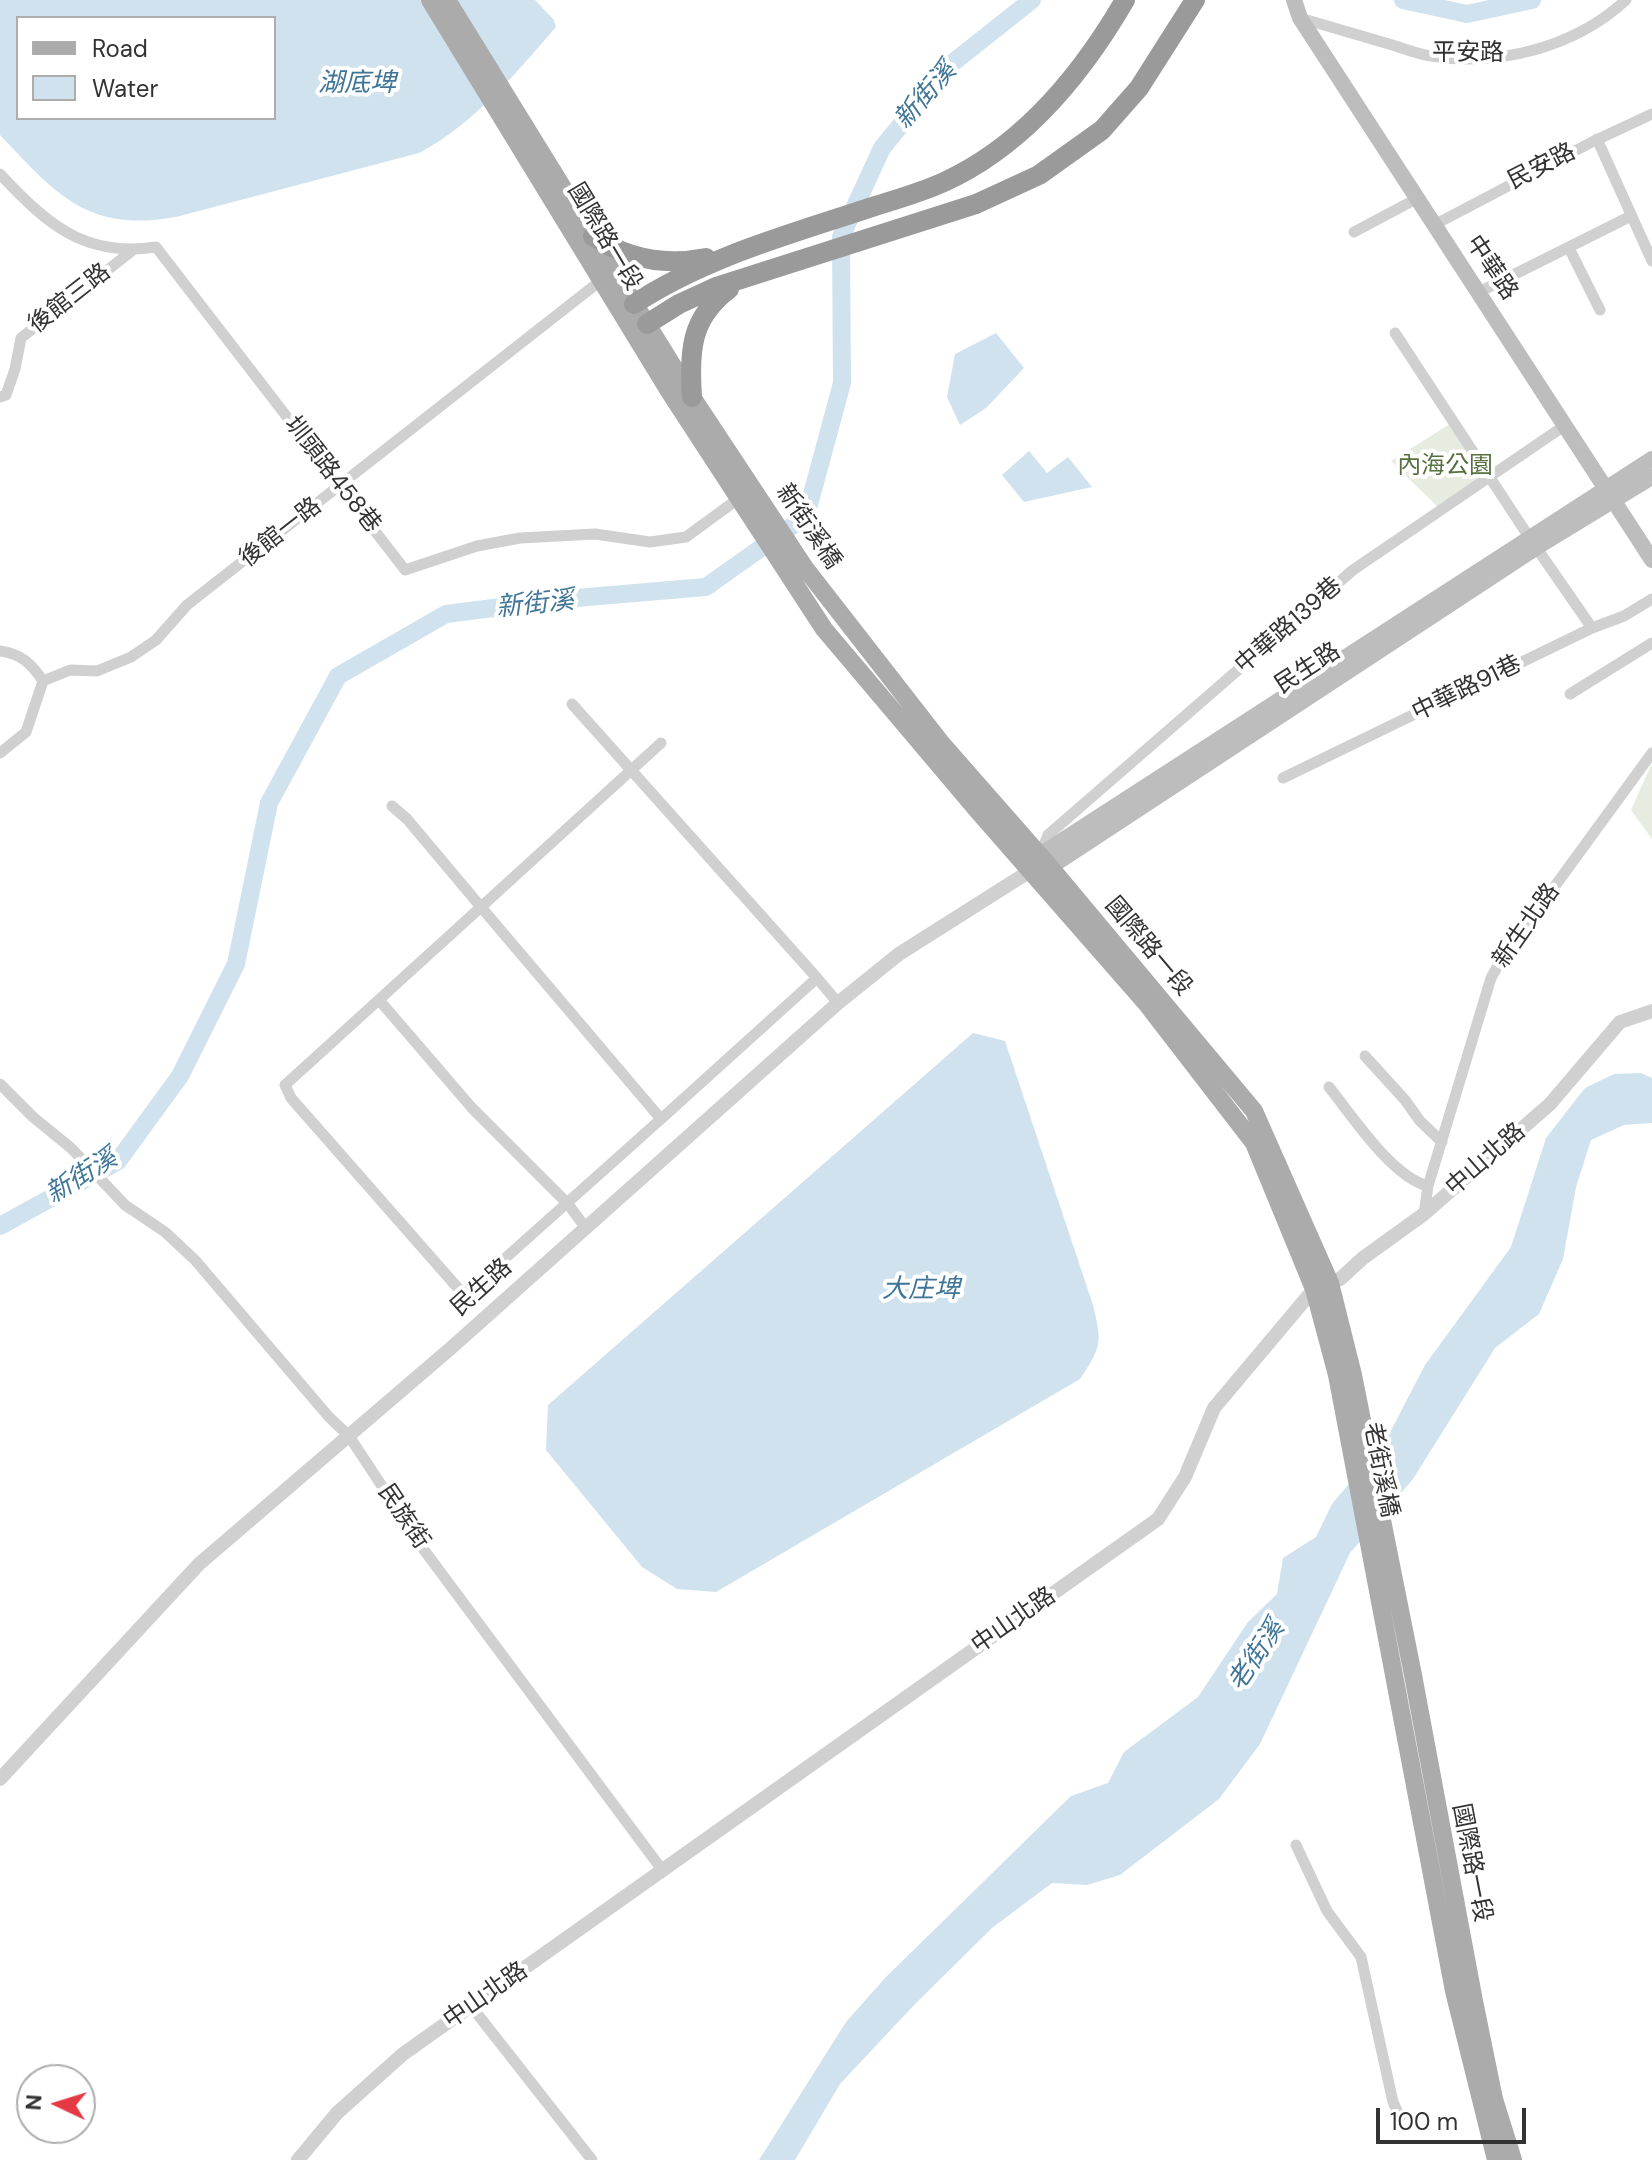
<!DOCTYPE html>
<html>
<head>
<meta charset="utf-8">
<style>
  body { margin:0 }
  #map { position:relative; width:1652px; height:2160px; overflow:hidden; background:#fff; font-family:"DM Sans",sans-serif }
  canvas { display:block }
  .legend { position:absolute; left:16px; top:16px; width:260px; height:104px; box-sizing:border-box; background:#fff; border:2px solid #adadad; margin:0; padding:10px 14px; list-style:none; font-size:24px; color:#333 }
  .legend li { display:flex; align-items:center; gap:16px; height:40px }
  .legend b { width:40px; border:2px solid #adadad }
  .north { position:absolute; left:16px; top:2064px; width:80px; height:80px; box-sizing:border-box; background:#fff; border:2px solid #adadad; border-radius:50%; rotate:274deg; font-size:22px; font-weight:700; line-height:32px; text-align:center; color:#333 }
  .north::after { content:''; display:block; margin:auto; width:28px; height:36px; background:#e63946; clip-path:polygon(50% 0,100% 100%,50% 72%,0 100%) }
  .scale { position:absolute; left:1376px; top:2108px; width:150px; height:36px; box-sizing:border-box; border:4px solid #333; border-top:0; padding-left:10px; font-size:24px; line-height:28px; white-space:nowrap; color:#333; -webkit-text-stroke:6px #fff; paint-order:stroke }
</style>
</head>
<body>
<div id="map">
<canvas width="1652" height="2160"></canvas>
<ul class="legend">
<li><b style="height:10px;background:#ababab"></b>Road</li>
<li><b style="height:22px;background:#cfe2ee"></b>Water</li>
</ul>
<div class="north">N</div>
<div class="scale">100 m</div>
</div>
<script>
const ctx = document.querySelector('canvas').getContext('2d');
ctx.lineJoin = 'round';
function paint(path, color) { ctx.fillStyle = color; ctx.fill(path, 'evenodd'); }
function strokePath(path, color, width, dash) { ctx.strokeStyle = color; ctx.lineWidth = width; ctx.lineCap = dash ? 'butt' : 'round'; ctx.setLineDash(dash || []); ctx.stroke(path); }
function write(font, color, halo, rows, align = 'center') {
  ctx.font = font + ' "DM Sans","Noto Sans TC",sans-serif'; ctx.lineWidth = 8; ctx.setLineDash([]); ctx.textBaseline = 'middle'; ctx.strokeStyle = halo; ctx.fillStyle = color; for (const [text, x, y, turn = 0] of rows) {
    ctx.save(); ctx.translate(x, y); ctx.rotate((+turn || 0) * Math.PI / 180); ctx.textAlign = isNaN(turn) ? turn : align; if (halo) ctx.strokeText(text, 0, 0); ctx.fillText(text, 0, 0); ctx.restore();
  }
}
const green = new Path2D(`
  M 1453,422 L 1490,479 L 1442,511 L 1391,461 Z
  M 1651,765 L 1652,765 L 1652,839 L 1631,810 Z`);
const water = new Path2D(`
  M 0,0 L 535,0 L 554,20 L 556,27 C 516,73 474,124 419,153 L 176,217 C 87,233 56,194 0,135 ZM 18,18 L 274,18 L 274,118 L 18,118 Z
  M 996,333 L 1024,368 L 986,408 L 960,425 L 947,397 L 955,354 Z
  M 1029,451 L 1047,473 L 1068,457 L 1092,487 L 1024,502 L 1002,475 Z
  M 973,1033 L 1005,1041 L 1093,1305 C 1102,1343 1102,1346 1080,1379 L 716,1592 L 677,1589 L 642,1567 L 546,1450 L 548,1405 Z
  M 1641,1073 L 1652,1078 L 1652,1123 L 1624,1125 L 1591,1140 L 1576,1187 L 1563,1259 L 1539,1314 L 1495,1348 L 1413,1479 L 1350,1553 L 1260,1744 L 1219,1799 L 1120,1875 L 1087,1885 L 1052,1883 L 992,1928 L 915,2004 L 840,2084 L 795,2160 L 759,2160 L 846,2022 L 886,1977 L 1071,1796 L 1108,1783 L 1124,1752 L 1198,1697 L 1248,1622 L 1277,1594 L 1283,1558 L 1316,1537 L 1332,1504 L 1386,1440 L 1425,1365 L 1511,1247 L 1546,1138 L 1585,1088 L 1614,1074 Z`);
const river = new Path2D(`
  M 1403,0 L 1467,14 L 1532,0
  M 0,1226 L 118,1161 L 180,1076 L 236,964 L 269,803 L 338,676 L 446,614 L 564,599 L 706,587 L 806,516 L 842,383 L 841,237 L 882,148 L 950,65 L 1032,0`);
const minor = new Path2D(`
  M 1300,18 C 1330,27 1359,35 1389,44 C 1403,48 1417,54 1431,56 C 1499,67 1575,47 1626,0
  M 1597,139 L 1652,261
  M 0,174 C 46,223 84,258 156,247 L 405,570 L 477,546 L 520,538 L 595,534 L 650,542 L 686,537 L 738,499
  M 1434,225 L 1592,142 L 1652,114
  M 1354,232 L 1418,198
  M 1569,248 L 1600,310
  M 1479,292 L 1631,216
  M 1395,333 L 1529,537 L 1592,628
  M 0,397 L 6,395 L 15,369 L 21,338 L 133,250
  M 0,651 C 21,654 31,663 43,681
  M 1570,694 L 1652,643
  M 572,704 L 817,978 L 661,1119
  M 0,753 L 26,732 L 43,681 L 70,670 L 97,671 L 131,657 L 156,640 L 187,605 L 604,278
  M 1283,778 L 1592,628 L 1624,616 L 1652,599
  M 392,806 L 407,819 L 481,907 L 661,743
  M 1040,855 L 1048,835 L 1353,570 L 1564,426
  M 481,907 L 661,1119 L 464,1295 L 291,1098 L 285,1085 Z
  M 817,978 L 838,1003
  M 380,1001 L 472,1108 L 568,1204 L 585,1227
  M 1365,1056 L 1405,1100 L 1420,1121 L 1442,1142
  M 0,1084 L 33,1117 L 71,1148 L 125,1205 L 165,1232 L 195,1260 L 329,1417 L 349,1436 L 424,1550 L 663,1871
  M 1329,1087 C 1353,1117 1392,1177 1428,1186
  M 1424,1214 L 1428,1186 L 1491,978 L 1501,960 L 1652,753
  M 1296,1845 L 1327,1911 L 1361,1957 L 1393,2102 L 1400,2117
  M 471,2006 L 592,2160`);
const tertiary = new Path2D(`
  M 0,1779 L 199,1564 L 451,1348 L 838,1003 L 899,954 L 1030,871
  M 298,2160 L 337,2113 L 403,2054 L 1158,1519 L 1185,1477 L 1214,1408 L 1314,1289 L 1340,1279 L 1363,1258 L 1424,1214 L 1550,1104 L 1620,1022 L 1652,1011`);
const secondary = new Path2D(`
  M 1294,0 L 1300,18 L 1652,560
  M 1033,866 L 1040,855 L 1652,459
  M 1039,869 L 1050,867 L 1537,547 L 1652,477`);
const primary = new Path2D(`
  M 430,0 L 669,391 L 824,629 L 977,810 L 1146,1003 L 1254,1143 L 1314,1289 L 1337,1375 L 1454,1991 L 1496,2160
  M 447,0 L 692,397 L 805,568 L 942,744 L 1050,867 L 1254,1111 L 1330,1283 L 1353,1375 L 1413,1675 L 1474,2001 L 1494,2099 L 1513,2160`);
const motorway = new Path2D(`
  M 593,236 C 627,259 665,266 706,258
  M 634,304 C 706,257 788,235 869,208 C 894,200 920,193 944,182 C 1023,146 1082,74 1125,0
  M 647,324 L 679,304 L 716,287 L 976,204 L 1039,175 L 1102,130 L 1139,88 L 1195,0
  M 692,397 C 689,352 690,318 729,289`);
const streetNames = [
  ["平安路",1468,54],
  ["民安路",1542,167,-27],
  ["國際路一段",604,237,59],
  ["中華路",1491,268,56],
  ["後館三路",70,299,-38],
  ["圳頭路458巷",332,475,52],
  ["新街溪橋",808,527,56],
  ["後館一路",281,533,-38],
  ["中華路139巷",1289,626,-41],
  ["民生路",1308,669,-33],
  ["中華路91巷",1467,689,-26],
  ["新生北路",1527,926,-55],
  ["國際路一段",1148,947,50],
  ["中山北路",1486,1160,-41],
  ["民生路",482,1288,-42],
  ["老街溪橋",1380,1470,79],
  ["民族街",403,1517,56],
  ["中山北路",1014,1621,-35],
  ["國際路一段",1471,1863,79],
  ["中山北路",486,1996,-35]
];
const parkNames = [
  ["內海公園",1445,467]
];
const waterNames = [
  ["湖底埤",357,84],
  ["新街溪",926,96,-49],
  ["新街溪",535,605,-6],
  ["新街溪",82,1177,-32],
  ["大庄埤",921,1290],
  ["老街溪",1257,1656,-56]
];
paint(green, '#e6ecdf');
paint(water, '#cfe2ee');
strokePath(river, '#cfe2ee', 18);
strokePath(minor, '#d0d0d0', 11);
strokePath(tertiary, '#d0d0d0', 14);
strokePath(secondary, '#bdbdbd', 16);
strokePath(primary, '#ababab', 18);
strokePath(motorway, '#9a9a9a', 20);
write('24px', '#333', '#fff', streetNames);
write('24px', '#56703f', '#fff', parkNames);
write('italic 26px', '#3f7597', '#fff', waterNames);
</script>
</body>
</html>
